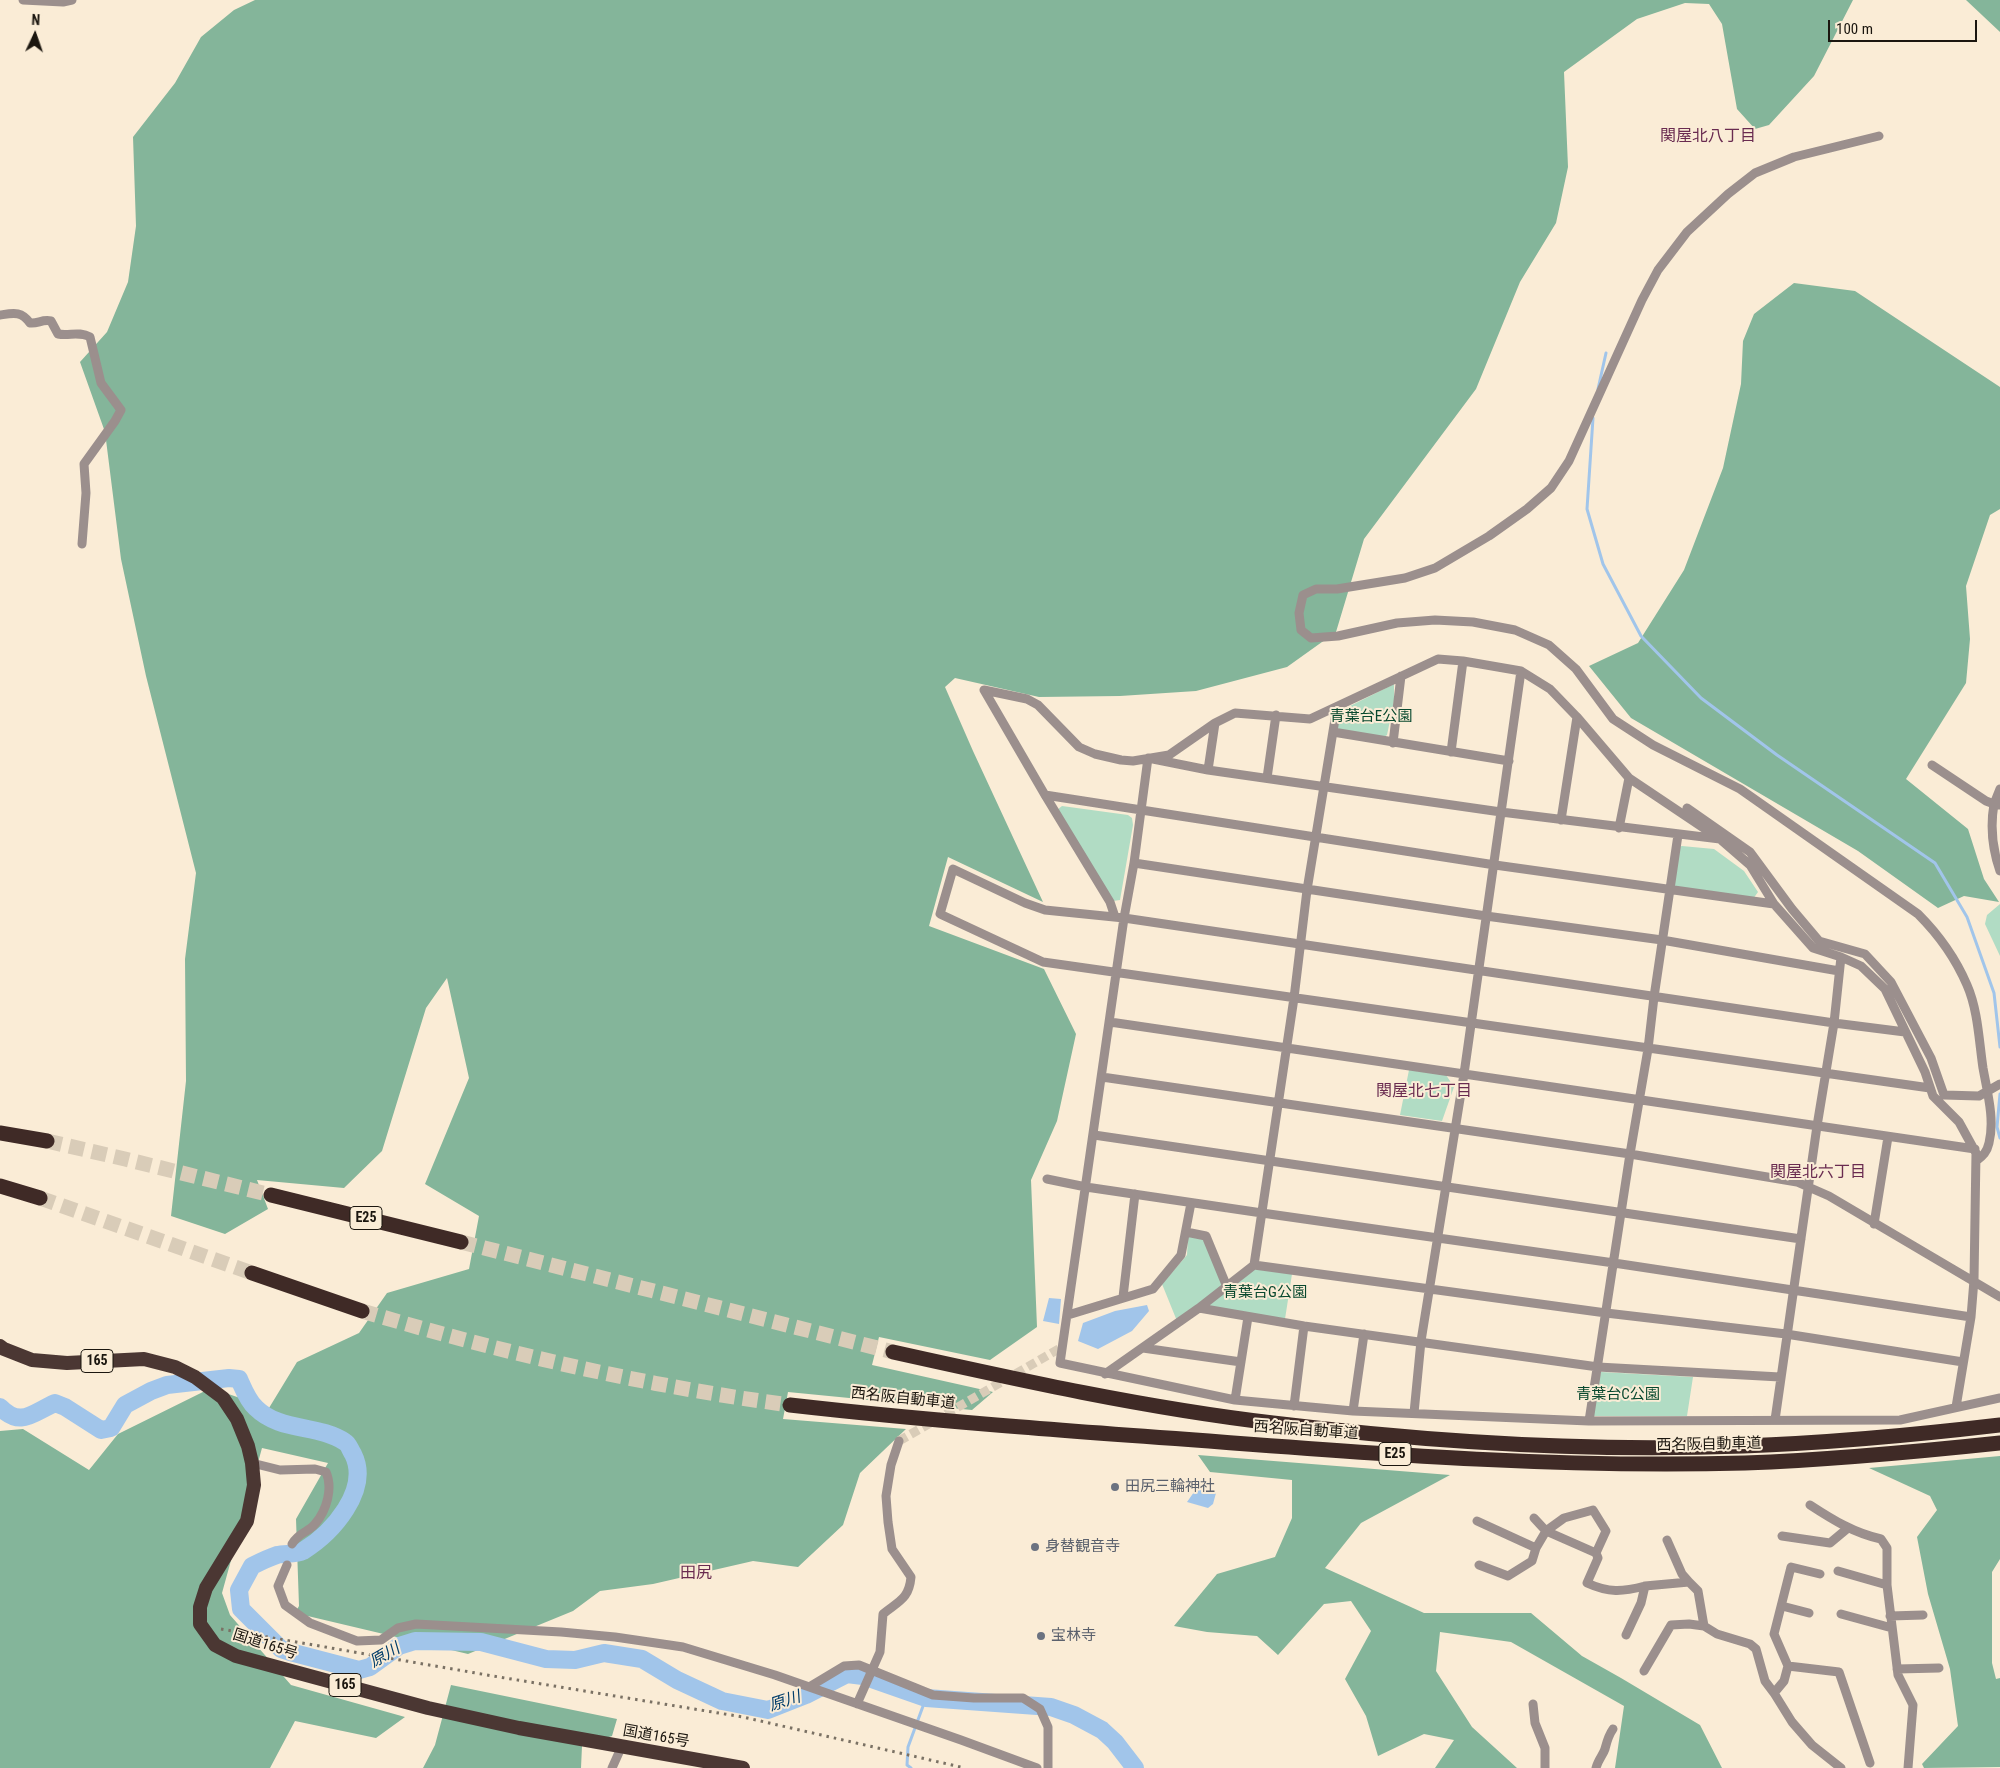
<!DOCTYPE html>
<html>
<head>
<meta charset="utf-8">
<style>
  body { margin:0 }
  #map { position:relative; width:2000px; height:1768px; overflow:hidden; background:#faecd6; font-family:"Roboto Condensed",sans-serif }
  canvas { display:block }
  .north { position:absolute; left:10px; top:10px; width:50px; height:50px; -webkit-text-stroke:4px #faecd6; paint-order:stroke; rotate:3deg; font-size:14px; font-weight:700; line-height:20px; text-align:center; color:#1b160f }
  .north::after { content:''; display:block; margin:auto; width:18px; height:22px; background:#1b160f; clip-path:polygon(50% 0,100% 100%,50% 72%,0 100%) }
  .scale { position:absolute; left:1828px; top:20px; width:149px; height:22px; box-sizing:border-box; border:2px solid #1b160f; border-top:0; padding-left:6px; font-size:15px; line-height:18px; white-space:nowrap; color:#1b160f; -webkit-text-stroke:4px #faecd6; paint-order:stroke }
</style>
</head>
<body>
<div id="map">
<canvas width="2000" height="1768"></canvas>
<div class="north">N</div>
<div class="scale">100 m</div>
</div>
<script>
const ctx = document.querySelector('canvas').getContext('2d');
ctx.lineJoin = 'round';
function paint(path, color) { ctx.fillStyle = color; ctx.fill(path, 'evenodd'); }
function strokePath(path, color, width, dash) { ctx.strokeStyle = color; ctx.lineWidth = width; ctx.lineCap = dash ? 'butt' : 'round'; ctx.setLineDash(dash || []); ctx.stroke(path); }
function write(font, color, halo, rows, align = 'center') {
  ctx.font = font + ' "Roboto Condensed","Noto Sans JP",sans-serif'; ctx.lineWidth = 4; ctx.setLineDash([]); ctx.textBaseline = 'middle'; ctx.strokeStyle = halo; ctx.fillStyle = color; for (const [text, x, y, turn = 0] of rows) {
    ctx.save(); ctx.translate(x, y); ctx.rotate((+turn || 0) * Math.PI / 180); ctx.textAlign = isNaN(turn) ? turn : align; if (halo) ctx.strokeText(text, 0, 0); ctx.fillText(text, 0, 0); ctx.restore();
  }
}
const green = new Path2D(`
  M 1394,684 L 1394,701 L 1387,735 L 1381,739 L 1340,731 L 1337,726 L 1340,711 Z
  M 1062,806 L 1128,815 L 1132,818 L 1133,825 L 1120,900 L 1113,901 L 1057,810 Z
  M 1682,846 L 1714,849 L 1744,871 L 1758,892 L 1753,899 L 1673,886 L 1678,847 Z
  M 2000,904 L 2000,956 L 1985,924 L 1987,915 Z
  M 1409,1070 L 1446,1075 L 1454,1087 L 1442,1121 L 1400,1115 Z
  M 1188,1236 L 1204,1239 L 1223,1286 L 1177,1321 L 1162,1284 L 1187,1255 Z
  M 1254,1269 L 1292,1274 L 1285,1319 L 1207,1306 Z
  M 1601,1372 L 1693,1377 L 1687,1416 L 1593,1416 L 1592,1402 Z`);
const forest = new Path2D(`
  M 255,0 L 1853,0 L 1814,76 L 1769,125 L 1755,129 L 1737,109 L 1722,24 L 1709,4 L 1685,3 L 1637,19 L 1564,72 L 1568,167 L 1556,223 L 1520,282 L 1476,389 L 1364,539 L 1336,632 L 1287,667 L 1196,691 L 1120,696 L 1039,697 L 955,678 L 945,687 L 973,751 L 1043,902 L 948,857 L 929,926 L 1044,969 L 1076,1034 L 1057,1121 L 1031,1180 L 1037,1327 L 990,1360 L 879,1337 L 872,1365 L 993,1392 L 972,1410 L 788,1392 L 783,1419 L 906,1429 L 860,1473 L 843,1525 L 798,1567 L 753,1561 L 653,1584 L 600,1591 L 573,1611 L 468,1654 L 295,1613 L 299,1606 L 296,1519 L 328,1463 L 262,1448 L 222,1593 L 230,1615 L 291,1685 L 405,1717 L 376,1738 L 295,1721 L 270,1768 L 0,1768 L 0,1431 L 23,1429 L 89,1470 L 118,1434 L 211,1388 L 269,1408 L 297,1362 L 359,1333 L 387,1293 L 469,1269 L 479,1216 L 425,1184 L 469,1078 L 447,978 L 426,1008 L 382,1151 L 344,1188 L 257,1180 L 268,1209 L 225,1234 L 171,1216 L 186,1081 L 185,959 L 196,873 L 146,676 L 121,559 L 105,432 L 80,362 L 107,332 L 128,282 L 136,226 L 133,137 L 175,83 L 201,37 L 234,10 Z
  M 1966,0 L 2000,0 L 2000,32 Z
  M 1794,283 L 1855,291 L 2000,387 L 2000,509 L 1990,515 L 1966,586 L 1970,639 L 1966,683 L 1906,779 L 1968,829 L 1984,879 L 1999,902 L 1964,896 L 1938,908 L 1858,851 L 1631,718 L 1589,666 L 1638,643 L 1684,570 L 1723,468 L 1741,384 L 1743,341 L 1754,314 Z
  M 1198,1455 L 1450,1475 L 1361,1523 L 1325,1568 L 1424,1613 L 1531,1613 L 1582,1656 L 1621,1678 L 1700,1725 L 1722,1768 L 1615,1768 L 1624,1706 L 1511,1642 L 1440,1632 L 1436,1671 L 1472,1727 L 1517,1768 L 1435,1768 L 1454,1740 L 1424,1734 L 1378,1756 L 1366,1716 L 1345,1679 L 1371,1631 L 1351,1601 L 1324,1604 L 1278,1655 L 1257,1636 L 1207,1632 L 1174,1626 L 1217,1574 L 1275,1557 L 1292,1518 L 1292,1480 L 1210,1472 Z
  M 2000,1456 L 2000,1559 L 1992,1572 L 1992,1663 L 1996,1679 L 2000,1678 L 2000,1767 L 1924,1768 L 1922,1764 L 1958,1726 L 1950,1669 L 1928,1594 L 1917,1537 L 1937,1510 L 1930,1496 L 1869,1468 Z
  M 451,1685 L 617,1719 L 612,1736 L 582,1746 L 581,1768 L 423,1768 L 435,1745 Z`);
const water = new Path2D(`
  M 1049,1298 L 1061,1299 L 1059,1324 L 1043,1321 Z
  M 1147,1305 L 1149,1311 L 1132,1331 L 1098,1349 L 1078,1341 L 1083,1323 L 1115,1311 Z
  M 1199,1485 L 1216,1493 L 1213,1504 L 1208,1508 L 1187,1502 Z`);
const stream = new Path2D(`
  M 1598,389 L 1606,353
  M 1593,418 L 1587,509 L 1603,564 L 1641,636 L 1701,698 L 1777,755 L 1935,863 L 1967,917 L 1994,993 L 2000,1047
  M 2000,1094 L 1997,1127 L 2000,1138
  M 911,1768 L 907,1765 L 908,1747 L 926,1698`);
const river = new Path2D(`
  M 0,1407 C 21,1428 32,1413 55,1403 L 65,1407 L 101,1430 L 111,1428 L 125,1405 L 151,1391 L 167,1385 L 229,1378 L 239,1379 C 243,1388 248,1401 256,1408 C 280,1432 318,1424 345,1442 C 349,1444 350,1450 353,1454 C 371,1490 332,1533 303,1551 C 295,1555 285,1553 277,1555 C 268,1558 260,1562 252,1566 L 239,1590 L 241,1609 L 281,1649 L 290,1652 L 359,1670 L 370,1667 L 399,1646 L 415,1641 L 481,1642 L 546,1659 L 575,1660 L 604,1653 L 642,1659 L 677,1680 L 722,1701 L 768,1710 L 806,1695 L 847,1674 L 863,1676 L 926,1698 L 1051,1707 L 1074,1715 L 1102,1730 L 1115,1742 L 1135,1768`);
const minorTunnel = new Path2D(`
  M 899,1441 L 1062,1347`);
const motorwayTunnel = new Path2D(`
  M 47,1141 L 125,1159 L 271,1195
  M 40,1198 L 252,1273
  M 461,1242 L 893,1352
  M 362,1311 C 503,1353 645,1386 790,1405`);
const minor = new Path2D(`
  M 23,0 L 63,2 L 72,0
  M 1879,136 L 1794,157 L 1755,173 L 1728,194 L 1687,232 L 1658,270 L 1642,300 L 1569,461 L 1551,488 L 1527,509 L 1489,536 L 1435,568 L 1405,578 L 1337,589 L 1316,589 L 1303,595 L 1299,613 L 1301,630 L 1311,638 L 1338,636 L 1397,623 L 1435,620 L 1473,622 L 1515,630 L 1549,645 L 1576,669 L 1613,719 L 1653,745 L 1740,789 L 1918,914 C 1940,936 1955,957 1967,985 C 1978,1010 1979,1041 1983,1068 C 1987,1091 1995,1119 1989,1143 C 1987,1152 1983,1156 1976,1161
  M 0,315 C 14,313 21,311 30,323 C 38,324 42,319 51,321 L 58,334 C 70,336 79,331 90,337 L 101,383 L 121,410 L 115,421 L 84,464 L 86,493 L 82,544
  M 1215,723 L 1235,713 L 1310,719 L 1438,659 L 1463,661 L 1521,671 L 1550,689 L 1577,717 L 1629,778 L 1720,839 L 1750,865 L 1774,904 L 1813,948 L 1841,957 L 1861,966 L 1885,989 L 1925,1072 L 1933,1096 L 1959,1122 L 1976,1153 L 1974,1280 L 1971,1317 L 1956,1407
  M 1333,732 L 1509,761
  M 1393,743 L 1401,676
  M 1451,752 L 1463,661
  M 1932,765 L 1986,801 L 1994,804 L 2000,789
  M 1267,778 L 1276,715
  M 1045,795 L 1495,865 L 1774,904
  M 2000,805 L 1994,804 C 1990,827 1992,848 2000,871
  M 1687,808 L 1750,852 L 1792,909 L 1819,941 L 1865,954 L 1891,982 L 1931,1058 L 1944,1095 L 1979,1096 L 2000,1084
  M 1561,820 L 1577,717
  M 1619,828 L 1629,778
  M 1720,839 L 1501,812 L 1208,770 L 1148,758 L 1134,863 L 1124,918 L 1060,1363 L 1235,1400 L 1353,1411 L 1589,1421 L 1900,1420 L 2000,1398
  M 1134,863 L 1486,916 L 1662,940 L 1839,971
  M 1115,917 L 1110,902 L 1045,795 L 984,690 L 1027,699 L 1038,705 L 1079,747 L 1095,754 L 1121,760 L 1133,761 L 1169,755 L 1215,723 L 1208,770
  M 1110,1022 L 1975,1149
  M 1905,1032 L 1834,1023 L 1124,918 L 1045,910 L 1025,903 L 953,869 L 940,914 L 1043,962 L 1930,1088
  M 1102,1077 L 1630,1154 L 1797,1182 L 1829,1196 L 2000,1297
  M 1094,1135 L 1801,1239
  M 1047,1179 L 1086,1187 L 1262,1213 L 1614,1263 L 1971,1317
  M 1874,1224 L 1888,1137
  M 1186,1232 L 1206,1236 L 1227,1287
  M 1254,1265 L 1606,1313 L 1786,1334 L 1963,1362
  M 1123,1297 L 1135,1194
  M 1199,1308 L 1304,1326 L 1598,1367 L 1780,1377
  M 1068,1315 L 1153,1289 L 1181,1255 L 1191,1203
  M 1143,1348 L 1241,1362
  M 1105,1374 L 1199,1308 L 1254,1265 L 1294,998 L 1307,890 L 1337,707
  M 1235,1400 L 1248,1317
  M 1294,1406 L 1304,1326
  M 1353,1411 L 1364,1334
  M 1414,1413 L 1421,1341 L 1464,1074 L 1521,671
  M 1775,1420 L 1817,1126 L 1834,1023 L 1841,957
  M 1589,1421 L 1630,1154 L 1648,1049 L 1654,997 L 1678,835
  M 252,1463 L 280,1470 L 315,1469 L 326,1472 C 333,1488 327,1510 315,1524 C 308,1533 300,1531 292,1544
  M 1810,1505 C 1833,1520 1854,1533 1881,1539 L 1887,1548 L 1887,1585 L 1898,1675 L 1913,1705 L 1908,1768
  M 1534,1518 L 1546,1531 L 1564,1518 L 1593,1510 L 1606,1531 L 1596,1553
  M 1477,1521 L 1536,1548 L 1546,1531 L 1596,1553 L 1598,1558 L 1587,1583 C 1609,1593 1622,1592 1645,1586
  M 1782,1536 L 1830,1543 L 1848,1528
  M 1667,1540 L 1682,1574 L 1689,1582
  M 287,1565 L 278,1586 L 285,1605 L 310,1623 L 357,1641 L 381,1640 L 398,1628 L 416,1624 L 561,1632 L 615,1637 L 683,1647 L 775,1675 L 961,1740 L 1037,1768
  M 1479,1565 L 1508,1576 L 1532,1561 L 1536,1548
  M 1838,1571 L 1887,1585
  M 1782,1606 L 1809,1613
  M 1841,1614 L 1892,1628
  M 1890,1616 L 1923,1615
  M 1626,1635 L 1641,1603 L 1645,1586 L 1689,1582 L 1698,1591 L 1704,1626
  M 1788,1666 L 1839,1672 L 1870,1763
  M 1897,1669 L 1939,1668
  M 1644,1671 L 1671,1625 L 1689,1624 L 1704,1626 L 1717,1634 L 1750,1644 L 1756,1649 L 1765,1681 L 1774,1693 L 1792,1722 L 1812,1745 L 1841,1768
  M 809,1687 L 844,1666 L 859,1665 L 933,1695 L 974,1698 L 1023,1698 L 1040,1709 L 1048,1727 L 1048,1768
  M 1774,1693 L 1784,1681 L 1788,1666 L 1774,1634 L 1791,1567 L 1820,1574
  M 857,1704 L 880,1652 L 883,1614 C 899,1601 909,1599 911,1577 L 892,1549 L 888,1522 L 886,1496 L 891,1465 L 899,1441
  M 1533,1704 L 1535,1723 L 1545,1748 L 1545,1768
  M 612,1768 L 621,1748
  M 1596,1768 C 1598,1760 1603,1755 1605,1749 C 1607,1741 1608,1736 1613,1729`);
const trunk = new Path2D(`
  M 0,1346 L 4,1349 L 32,1360 L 67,1363 L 144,1359 L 175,1367 L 195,1377 L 223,1398 L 237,1419 L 248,1446 L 252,1463 L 254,1485 L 247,1521 L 206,1588 L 200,1607 L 200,1624 L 215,1645 L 236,1656 L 428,1708 L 519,1728 L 743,1768`);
const motorway = new Path2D(`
  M 0,1133 L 47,1141
  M 0,1186 L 40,1198
  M 271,1195 L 461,1242
  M 252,1273 L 362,1311
  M 893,1352 C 1019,1380 1145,1408 1273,1423 C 1429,1442 1587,1452 1743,1446 C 1829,1443 1915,1435 2000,1425
  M 790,1405 C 930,1421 1069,1431 1209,1441 C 1387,1455 1566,1468 1745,1463 C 1830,1460 1915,1452 2000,1443`);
const rail = new Path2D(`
  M 221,1629 L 493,1676 L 743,1717 L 965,1768`);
const markers = [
  [1115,1487,5,"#6b7280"],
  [1035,1547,5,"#6b7280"],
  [1041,1636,5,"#6b7280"]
];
const shields = [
  [366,1218,32],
  [97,1361,32],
  [1395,1454,32],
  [345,1685,32]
];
const shieldNames = [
  ["E25",366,1218],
  ["165",97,1361],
  ["E25",1395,1454],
  ["165",345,1685]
];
const parkNames = [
  ["青葉台E公園",1371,717],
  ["青葉台G公園",1265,1293],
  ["青葉台C公園",1618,1395]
];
const streetNames = [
  ["西名阪自動車道",903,1399,6],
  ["西名阪自動車道",1306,1431,4],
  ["西名阪自動車道",1709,1445,-1],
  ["国道165号",265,1645,18],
  ["国道165号",656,1737,10]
];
const worshipNames = [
  ["田尻三輪神社",1125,1487],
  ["身替観音寺",1045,1547],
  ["宝林寺",1051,1636]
];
const neighbourhoodNames = [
  ["関屋北八丁目",1708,137],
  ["関屋北七丁目",1424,1092],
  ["関屋北六丁目",1818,1173],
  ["田尻",696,1574]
];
const waterNames = [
  ["原川",385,1656,-30],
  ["原川",785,1702,-18]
];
paint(green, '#b1dcc4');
paint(forest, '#84b59a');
paint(water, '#a1c5ea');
strokePath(stream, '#a1c5ea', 3);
strokePath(river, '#a1c5ea', 18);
strokePath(minorTunnel, '#d9ccb8', 9, [9, 4.5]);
strokePath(motorwayTunnel, '#d9ccb8', 15, [15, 8]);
strokePath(minor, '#9b8f8d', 9);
strokePath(trunk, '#4b3733', 14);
strokePath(motorway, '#3f2a26', 15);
strokePath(rail, '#7a7164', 3, [2.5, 5]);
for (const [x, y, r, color] of markers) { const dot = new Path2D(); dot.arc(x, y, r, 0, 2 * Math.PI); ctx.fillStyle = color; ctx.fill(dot); strokePath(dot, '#faecd6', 2); }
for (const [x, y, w] of shields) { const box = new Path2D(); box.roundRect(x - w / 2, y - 11.5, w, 23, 4); ctx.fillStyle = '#faecd6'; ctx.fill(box); strokePath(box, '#1b160f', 1); }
write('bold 14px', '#1b160f', null, shieldNames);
write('15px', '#08482e', '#faecd6', parkNames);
write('15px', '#1b160f', '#faecd6', streetNames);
write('15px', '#5b616d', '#faecd6', worshipNames, 'left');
write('16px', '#692b50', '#faecd6', neighbourhoodNames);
write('italic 16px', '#013d6a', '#faecd6', waterNames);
</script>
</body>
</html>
